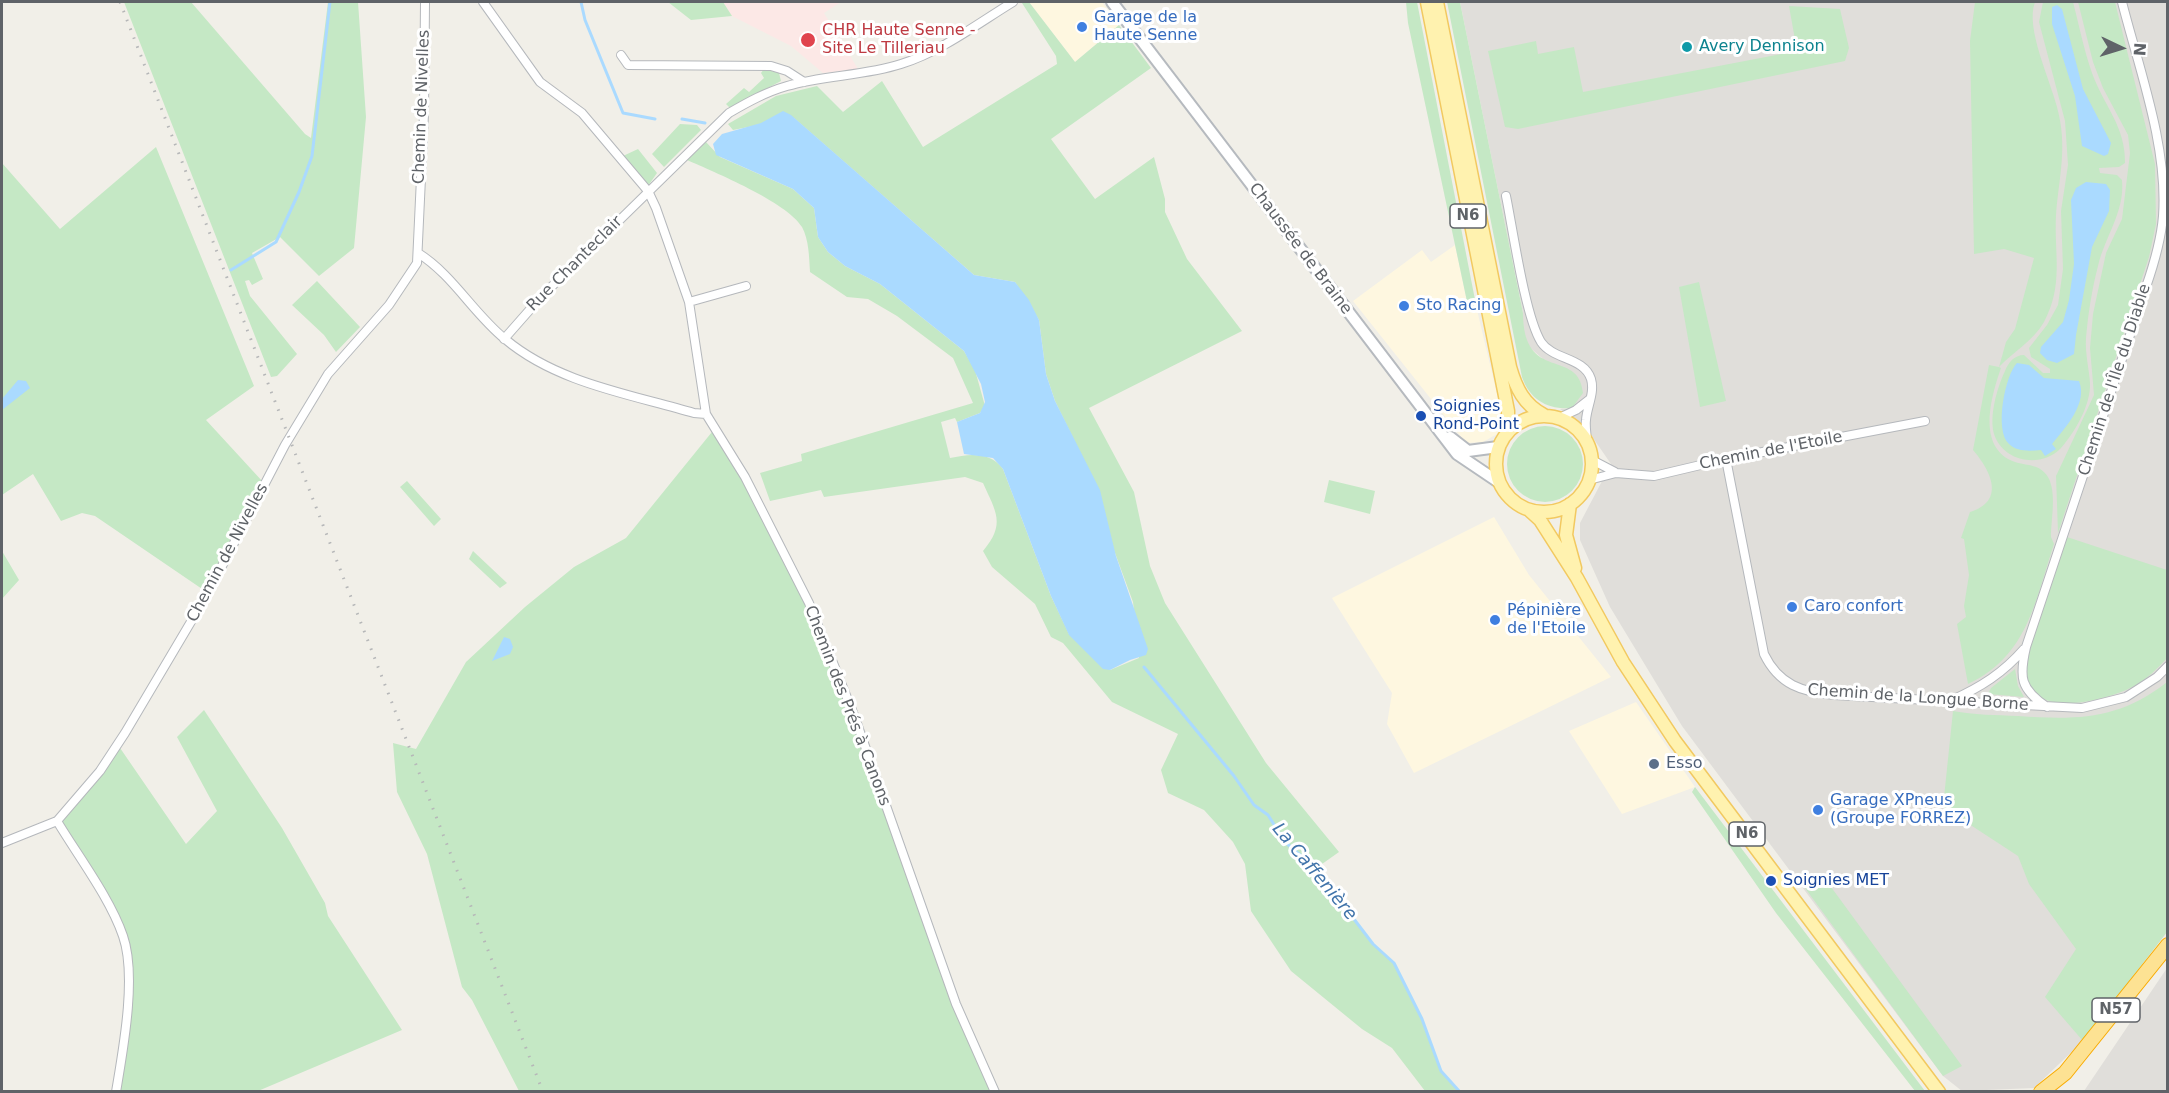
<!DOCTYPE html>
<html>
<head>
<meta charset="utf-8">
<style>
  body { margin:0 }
  #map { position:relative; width:2169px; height:1093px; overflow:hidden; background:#f1efe8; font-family:"DejaVu Sans",sans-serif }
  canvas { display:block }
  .frame { position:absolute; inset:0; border:3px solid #5f6368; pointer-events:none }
  .north { position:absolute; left:2091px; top:18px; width:60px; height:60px; -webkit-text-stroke:4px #fff; paint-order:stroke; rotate:94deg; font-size:16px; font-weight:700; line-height:24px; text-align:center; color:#5f6368 }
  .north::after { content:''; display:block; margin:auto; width:21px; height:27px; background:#5f6368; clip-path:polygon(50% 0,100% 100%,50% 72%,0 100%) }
</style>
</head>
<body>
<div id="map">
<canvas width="2169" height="1093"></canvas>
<div class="frame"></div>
<div class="north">N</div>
</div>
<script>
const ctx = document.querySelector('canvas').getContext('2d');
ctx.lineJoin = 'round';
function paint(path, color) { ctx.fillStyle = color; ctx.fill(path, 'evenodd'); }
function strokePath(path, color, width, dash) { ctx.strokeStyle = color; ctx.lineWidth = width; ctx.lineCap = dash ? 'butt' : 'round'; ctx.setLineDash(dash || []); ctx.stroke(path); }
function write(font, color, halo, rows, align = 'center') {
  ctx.font = font + ' "DejaVu Sans",sans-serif'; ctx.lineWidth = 6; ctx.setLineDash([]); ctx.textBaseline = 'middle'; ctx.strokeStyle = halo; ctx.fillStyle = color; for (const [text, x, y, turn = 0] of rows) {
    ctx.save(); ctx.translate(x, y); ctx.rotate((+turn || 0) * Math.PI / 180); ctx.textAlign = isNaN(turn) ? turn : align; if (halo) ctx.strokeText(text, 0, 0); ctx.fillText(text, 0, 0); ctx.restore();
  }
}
const commercial = new Path2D(`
  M 1029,2 L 1102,2 L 1119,25 L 1075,62 Z
  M 1455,245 L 1469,311 L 1477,310 L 1503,419 L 1497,434 L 1483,442 L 1466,443 L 1353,301 L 1422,250 L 1431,262 Z
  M 1494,517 L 1529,575 L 1611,677 L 1414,773 L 1387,724 L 1392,693 L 1332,598 Z
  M 1636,702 L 1695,787 L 1622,814 L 1569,731 Z`);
const industrial = new Path2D(`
  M 1460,2 L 2167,2 L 2167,932 L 2083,1041 L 2034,1088 L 1962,1091 L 1943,1076 L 1682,726 L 1610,607 L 1580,540 L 1580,523 L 1611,464 L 1591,435 L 1560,409 L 1572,408 L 1543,359 L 1528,346 L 1523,329 L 1523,313 Z
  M 2167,968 L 2167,1091 L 2084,1091 Z`);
const medical = new Path2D(`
  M 723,2 L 841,2 L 824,13 L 858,69 L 823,73 L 791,46 L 732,16 Z`);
const green = new Path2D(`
  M 124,2 L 191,2 L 305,134 L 311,138 L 328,2 L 358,2 L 366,117 L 354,248 L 319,276 L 280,237 L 252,253 L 263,279 L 252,285 L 249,280 L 245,281 L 250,296 L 297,354 L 277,376 L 271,377 Z
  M 668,2 L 723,2 L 732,16 L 691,20 Z
  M 1024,2 L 1029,2 L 1075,62 L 1119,25 L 1151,68 L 1051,139 L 1095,199 L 1154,157 L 1165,199 L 1165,212 L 1187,259 L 1242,331 L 1089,408 L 1134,492 L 1150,566 L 1165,603 L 1266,763 L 1339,852 L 1315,869 L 1373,944 L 1394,963 L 1422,1019 L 1441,1071 L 1460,1091 L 1425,1091 L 1392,1048 L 1362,1029 L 1291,971 L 1251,911 L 1245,864 L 1233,842 L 1204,810 L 1168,793 L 1161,770 L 1178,734 L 1112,702 L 1063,643 L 1051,637 L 1035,604 L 992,567 L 983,551 C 1006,524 996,512 983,483 L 965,477 L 824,497 L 821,490 L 770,501 L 760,473 L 802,461 L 801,454 L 973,403 L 953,358 L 897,316 L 868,299 L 847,297 L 810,272 C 809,257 809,240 802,227 C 787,202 714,172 687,160 L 706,142 L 720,157 L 793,189 L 814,208 L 818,237 L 828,252 L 845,266 L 880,284 L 964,351 L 975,370 L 985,406 L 980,413 L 957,422 L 955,418 L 941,422 L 950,458 C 969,454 990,451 1003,469 L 1051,596 L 1069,634 L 1110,670 L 1139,658 L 1133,602 L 1072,436 L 1055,401 L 1046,374 L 1039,320 L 1015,282 L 974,275 L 794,118 L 733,130 L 728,124 L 776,96 L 817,86 L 843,112 L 882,81 L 923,147 L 1057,64 L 1056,56 L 1022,3 Z
  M 1406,2 L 1417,2 L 1477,310 L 1469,311 L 1408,23 Z
  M 1447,2 L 1460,2 L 1523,313 C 1523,384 1579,347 1583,393 L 1572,408 C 1548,410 1530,400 1522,377 Z
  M 1975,2 L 2035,2 C 2025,28 2050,79 2057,107 C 2068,147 2059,176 2056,215 C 2054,255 2064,284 2044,322 C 2034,340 2013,352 1999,367 L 2001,368 C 1991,397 1976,448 2015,462 C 2028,466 2040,464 2048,477 C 2057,493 2051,519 2051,537 L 2054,544 C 2035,601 2028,656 1968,684 L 1957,624 L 1966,617 L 1964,606 L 1969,575 L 1964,539 L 1961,538 L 1970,512 C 2006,501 1991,471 1973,450 L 1989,365 L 1999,367 L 2006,342 L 2015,329 L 2034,258 L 2004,249 L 1974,254 L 1970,41 Z
  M 2043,2 L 2073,2 C 2079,25 2084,50 2092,73 C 2104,106 2126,127 2125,163 L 2119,167 L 2099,168 L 2100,173 L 2117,175 L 2122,180 C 2125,212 2105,236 2098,266 C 2092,289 2088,314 2086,338 C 2085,354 2089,368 2090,383 C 2091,405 2075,432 2061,448 C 2041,469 2003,462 1994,434 C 1989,416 1997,388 2005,371 C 2008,363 2014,355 2024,355 L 2043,373 L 2050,373 L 2050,369 L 2031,357 L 2029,348 L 2047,325 L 2058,305 L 2063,269 L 2061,211 L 2068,165 L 2065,121 L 2039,22 Z
  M 2078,2 L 2115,2 L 2155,164 L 2156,224 L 2149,257 L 2058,533 L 2056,476 L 2094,395 L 2090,348 L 2093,314 L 2106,253 L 2122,219 L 2130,153 L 2128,135 L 2103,88 L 2093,62 Z
  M 1789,6 L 1840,9 L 1849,48 L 1845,61 L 1518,129 L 1505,127 L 1488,51 L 1536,41 L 1538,54 L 1574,47 L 1583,92 L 1797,51 Z
  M 764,69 L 779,73 L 781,81 L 730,108 L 726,104 L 744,88 L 749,92 L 764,78 L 761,73 Z
  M 680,124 L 697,125 L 701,130 L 664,167 L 652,154 Z
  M 156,147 L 254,386 L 206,420 L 263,482 L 208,593 L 95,516 L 82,513 L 61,521 L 33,474 L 2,495 L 2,163 L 60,229 Z
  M 638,149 L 657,173 L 648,186 L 623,156 Z
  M 317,281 L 360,327 L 336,352 L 324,335 L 292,305 Z
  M 1699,282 L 1726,401 L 1700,407 L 1679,287 Z
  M1507 464a38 38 0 1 1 76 0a38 38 0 1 1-76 0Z
  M 716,427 L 806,605 L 853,723 L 991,1091 L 519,1091 L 472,1000 L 462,987 L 427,854 L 397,792 L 393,743 L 416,749 L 466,662 L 525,607 L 574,567 L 626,538 Z
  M 1329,480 L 1375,491 L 1370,514 L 1324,502 Z
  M 407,481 L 441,519 L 434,526 L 400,487 Z
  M 2067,537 L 2167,570 L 2167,658 C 2158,668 2148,678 2136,685 C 2112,699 2040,719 2027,682 C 2025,677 2025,670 2024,664 Z
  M 2,551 L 19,580 L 2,599 Z
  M 473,551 L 507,583 L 500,588 L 469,559 Z
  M 2015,669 L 2018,686 L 2024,697 L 1988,694 L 1991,688 Z
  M 2167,682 L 2167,932 L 2083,1041 L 2045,997 L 2076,949 L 2029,884 L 2018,856 L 1943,807 L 1953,711 C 1974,715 1996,715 2018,716 C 2077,720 2119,720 2167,682 Z
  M 204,710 L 282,828 L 325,903 L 328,916 L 402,1030 L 258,1091 L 115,1091 L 127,1000 L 124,937 L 57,821 L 118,745 L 186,844 L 217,811 L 177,737 Z
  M 1695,787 L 1925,1091 L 1915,1091 L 1776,913 L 1692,792 Z
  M 1814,874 L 1823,876 L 1962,1066 L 1943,1076 L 1805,888 L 1808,879 Z`);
const water = new Path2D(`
  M 2057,5 L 2062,9 L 2083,89 L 2111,143 L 2108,154 L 2104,156 L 2082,146 L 2075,96 L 2052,24 L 2052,7 Z
  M 783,111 L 791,115 L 974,275 L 1015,282 L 1029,300 L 1039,320 L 1046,374 L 1055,401 L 1100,490 L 1116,556 L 1148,649 L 1146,655 L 1130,660 L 1110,670 L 1103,669 L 1069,635 L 1051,596 L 1003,469 L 993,458 L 964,454 L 957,422 L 980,413 L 985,402 L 981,384 L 964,351 L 880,284 L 845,266 L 828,252 L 818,237 L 814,208 L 793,189 L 716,155 L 713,144 L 722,134 L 761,123 Z
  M 2086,182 L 2106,184 L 2110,190 L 2109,211 L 2092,247 L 2076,335 L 2074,354 L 2057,363 L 2047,360 L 2040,353 L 2041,347 L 2063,322 L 2069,300 L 2074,264 L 2071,200 L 2076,188 Z
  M 2017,363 L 2029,365 L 2044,378 L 2079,381 C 2088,403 2066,427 2052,444 L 2056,449 L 2045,456 L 2041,450 C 2030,451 2017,452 2009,444 C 1994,431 2005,375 2017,363 Z
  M 18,380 L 26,381 L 30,388 L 2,410 L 2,399 Z
  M 504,637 L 510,639 L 513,647 L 510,654 L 492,661 Z`);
const stream = new Path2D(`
  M 581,2 L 585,20 L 623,113 L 655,119
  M 682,119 L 705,123
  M 231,270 L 276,242 L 299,192 L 312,156 L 330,2
  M 1144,667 L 1234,776 L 1254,805 L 1268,815 L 1285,842 L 1315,868 L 1373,944 L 1394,963 L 1422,1019 L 1441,1071 L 1460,1092`);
const street = new Path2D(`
  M 483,2 L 540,82 L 582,113 L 648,191 L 656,208 L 689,302 L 706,414 L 745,477 L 809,603 L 854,715 L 956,1004 L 995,1092
  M 621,55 L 628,65 L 771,66 L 787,71 L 804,82
  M 1506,196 C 1513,230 1525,316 1541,342 C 1553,360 1584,357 1591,379 C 1595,393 1587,406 1586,420 C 1585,427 1587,435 1587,443
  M 418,253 C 453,275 473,313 505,339 C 557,383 630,394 694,413 L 706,414
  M 689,302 L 746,286
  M 504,339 L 541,297 L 729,113 C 748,102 766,92 787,86 C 824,75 864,76 901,64 C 942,51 977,24 1013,2
  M 1559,418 L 1576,410 L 1590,399
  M 1726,459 L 1764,654 C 1779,685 1802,692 1834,695 L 2082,708 L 2126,697 L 2157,677 L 2168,666
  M 1592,460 L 1615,472
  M 1589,480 L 1616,473 L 1654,476 L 1726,459 L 1925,421
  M 1952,700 C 1981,687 2003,673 2024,649
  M 2047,707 C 2020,689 2019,677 2026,647 L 2146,287 C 2154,264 2161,241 2163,216 C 2168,146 2139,69 2122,2
  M 2,843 L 57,821
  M 116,1092 C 123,1050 137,976 123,936 C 110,898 78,856 57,821 L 100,771 L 125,733 L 208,593 L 285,445 L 328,374 L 389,305 L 417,263 L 424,114 L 425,2`);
const secondary = new Path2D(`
  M 1112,2 L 1457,454 L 1500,483
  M 1450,437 L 1468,451 L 1498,447`);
const primary = new Path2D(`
  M 1427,2 L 1508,411 L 1508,431
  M 1437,2 L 1510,367 C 1516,388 1524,405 1544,415
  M1496 464a48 48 0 1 1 96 0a48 48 0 1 1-96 0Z
  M 1570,504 L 1566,535 L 1575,568
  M 1529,510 L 1540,520 L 1577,578 L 1623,662 L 1675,741 L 1939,1092`);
const highway = new Path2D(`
  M 2041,1092 L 2065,1073 L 2168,945`);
const rail = new Path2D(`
  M 120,2 L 543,1092`);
const markers = [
  [1082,27,6,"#3f7fe0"],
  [808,40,8,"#e0444e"],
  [1687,47,6,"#0f9aa8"],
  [1404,306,6,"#3f7fe0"],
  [1421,416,6,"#1a4fb4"],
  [1792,607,6,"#3f7fe0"],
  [1495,620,6,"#3f7fe0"],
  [1654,764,6,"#5c6f8a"],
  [1818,810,6,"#3f7fe0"],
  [1771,881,6,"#1a4fb4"]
];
const shields = [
  [1468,216,36],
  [1747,834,36],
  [2116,1010,48]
];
const shieldNames = [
  ["N6",1468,216],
  ["N6",1747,834],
  ["N57",2116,1010]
];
const shopNames = [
  ["Garage de la",1094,18],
  ["Haute Senne",1094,36],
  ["Sto Racing",1416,306],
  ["Caro confort",1804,607],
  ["Pépinière",1507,611],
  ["de l'Etoile",1507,629],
  ["Garage XPneus",1830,801],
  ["(Groupe FORREZ)",1830,819]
];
const healthNames = [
  ["CHR Haute Senne -",822,31],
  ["Site Le Tilleriau",822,49]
];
const cultureNames = [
  ["Avery Dennison",1699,47]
];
const streetNames = [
  ["Chemin de Nivelles",422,107,-88],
  ["Chaussée de Braine",1300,249,53],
  ["Rue Chanteclair",575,264,-45],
  ["Chemin de l'Île du Diable",2115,380,-72],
  ["Chemin de l'Etoile",1771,451,-11],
  ["Chemin de Nivelles",228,553,-62],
  ["Chemin de la Longue Borne",1918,698,4],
  ["Chemin des Prés à Canons",847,706,69]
];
const transitNames = [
  ["Soignies",1433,407],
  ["Rond-Point",1433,425],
  ["Soignies MET",1783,881]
];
const serviceNames = [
  ["Esso",1666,764]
];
const waterNames = [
  ["La Caffenière",1314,872,50]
];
paint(commercial, '#fef7e0');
paint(industrial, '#e0deda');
paint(medical, '#fce8e6');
paint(green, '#c5e8c5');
paint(water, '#aadaff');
strokePath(stream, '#aadaff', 3);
strokePath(street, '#b5b8bc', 10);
strokePath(secondary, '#b6babf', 14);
strokePath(primary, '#f2c960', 15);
strokePath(highway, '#f9ab00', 16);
strokePath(street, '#fff', 8);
strokePath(secondary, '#fff', 10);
strokePath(primary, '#fff2af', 12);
strokePath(highway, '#fde293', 14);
strokePath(rail, '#b6b7b8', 3, [1.5, 8]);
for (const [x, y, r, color] of markers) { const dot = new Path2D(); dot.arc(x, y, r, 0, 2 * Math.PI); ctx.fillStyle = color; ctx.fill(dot); strokePath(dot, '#fff', 2); }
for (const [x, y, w] of shields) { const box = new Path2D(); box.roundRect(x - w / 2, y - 12, w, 24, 4.5); ctx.fillStyle = '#fff'; ctx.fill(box); strokePath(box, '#5f6368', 1.5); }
write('bold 15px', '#5f6368', null, shieldNames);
write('16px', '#366cbe', '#fff', shopNames, 'left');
write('16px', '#be3a42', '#fff', healthNames, 'left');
write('16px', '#0d838f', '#fff', cultureNames, 'left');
write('16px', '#5f6368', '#fff', streetNames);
write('16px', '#164399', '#fff', transitNames, 'left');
write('16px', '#4e5e75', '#fff', serviceNames, 'left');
write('italic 18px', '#4174aa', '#fff', waterNames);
</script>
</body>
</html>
